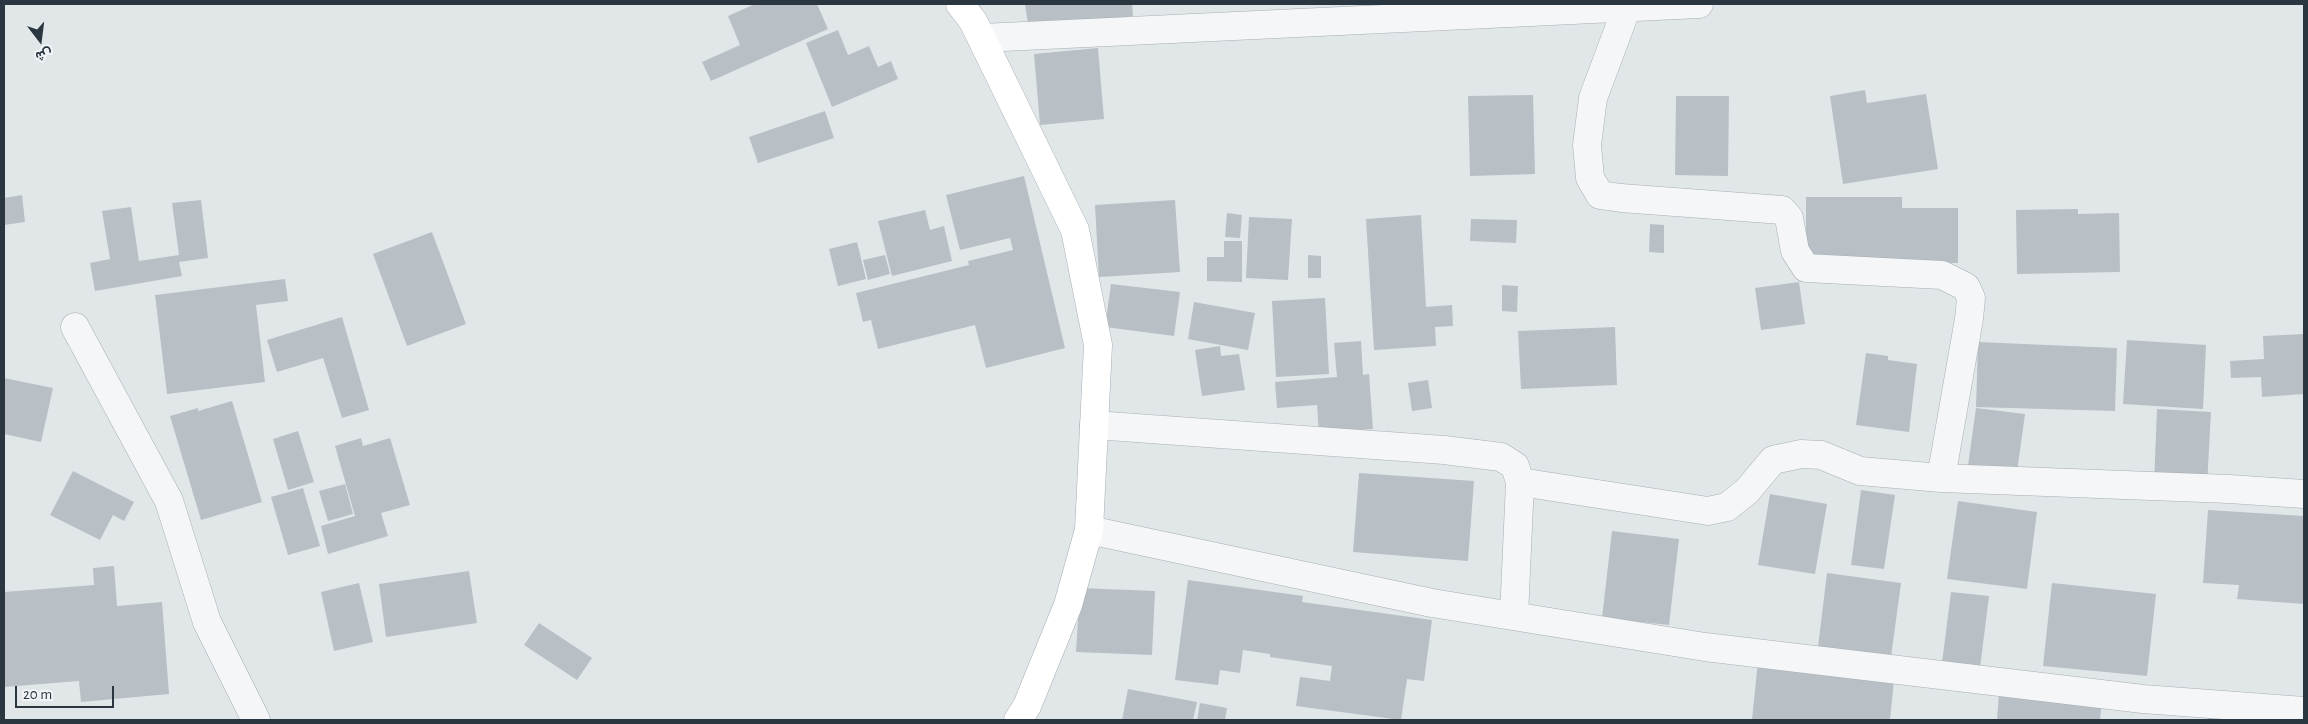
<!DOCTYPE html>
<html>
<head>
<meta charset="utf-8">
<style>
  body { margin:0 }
  #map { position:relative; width:2308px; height:724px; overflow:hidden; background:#e1e6e9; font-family:"Alegreya Sans",Vazirmatn,sans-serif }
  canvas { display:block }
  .frame { position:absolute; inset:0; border:5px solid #2a3741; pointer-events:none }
  .north { position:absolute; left:15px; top:15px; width:50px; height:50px; -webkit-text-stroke:4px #f1f4f7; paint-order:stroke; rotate:165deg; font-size:14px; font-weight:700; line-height:20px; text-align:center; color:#2a3741 }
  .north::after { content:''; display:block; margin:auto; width:18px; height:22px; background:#2a3741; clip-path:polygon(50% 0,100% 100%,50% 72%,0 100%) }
  .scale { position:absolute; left:15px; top:686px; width:99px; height:22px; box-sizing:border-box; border:2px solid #2a3741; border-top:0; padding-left:6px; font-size:15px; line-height:18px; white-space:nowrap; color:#2a3741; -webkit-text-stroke:4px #f1f4f7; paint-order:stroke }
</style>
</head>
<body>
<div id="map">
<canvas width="2308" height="724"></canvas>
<div class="frame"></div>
<div class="north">ش</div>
<div class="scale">20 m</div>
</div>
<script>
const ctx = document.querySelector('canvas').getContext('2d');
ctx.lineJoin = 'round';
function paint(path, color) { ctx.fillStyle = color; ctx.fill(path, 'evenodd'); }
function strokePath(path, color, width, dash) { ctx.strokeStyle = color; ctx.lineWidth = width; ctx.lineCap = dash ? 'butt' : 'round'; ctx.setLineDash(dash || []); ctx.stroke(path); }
const building = new Path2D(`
  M 755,4 L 817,4 L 828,29 L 711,81 L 702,62 L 740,45 L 728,16 Z
  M 1025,4 L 1132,4 L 1133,16 L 1029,31 Z
  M 838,30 L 848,55 L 869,46 L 878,67 L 891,61 L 898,79 L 832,107 L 806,43 Z
  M 1098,48 L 1104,119 L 1040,125 L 1034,54 Z
  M 1865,90 L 1867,103 L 1926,94 L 1938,169 L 1843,184 L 1830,96 Z
  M 1533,95 L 1535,174 L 1470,176 L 1468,96 Z
  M 1676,96 L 1729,96 L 1728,176 L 1675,175 Z
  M 825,111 L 834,138 L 758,163 L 749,137 Z
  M 1024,176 L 1065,348 L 986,368 L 975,325 L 878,349 L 871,320 L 863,322 L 856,293 L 969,265 L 968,261 L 1013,250 L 1010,238 L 960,250 L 946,195 Z
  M 22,195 L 25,222 L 4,225 L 4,198 Z
  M 1806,197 L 1902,197 L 1902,208 L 1958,208 L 1958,263 L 1806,264 Z
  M 201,200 L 208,258 L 179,262 L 182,276 L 95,291 L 90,263 L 110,259 L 102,211 L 131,207 L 139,261 L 179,255 L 172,203 Z
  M 1175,200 L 1180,272 L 1099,277 L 1095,205 Z
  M 2078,209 L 2078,214 L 2119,213 L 2120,272 L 2017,274 L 2016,210 Z
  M 925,210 L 930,230 L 944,226 L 952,261 L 892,276 L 878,221 Z
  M 1227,213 L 1242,215 L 1240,238 L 1225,237 Z
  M 1421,215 L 1426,307 L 1452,305 L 1453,326 L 1435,327 L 1436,346 L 1374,350 L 1366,219 Z
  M 1249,217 L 1292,219 L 1288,280 L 1246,278 Z
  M 1471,219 L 1517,220 L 1516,243 L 1470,241 Z
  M 1650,224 L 1664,225 L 1664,253 L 1649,252 Z
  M 432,232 L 466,324 L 407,346 L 373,254 Z
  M 1224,241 L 1242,241 L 1242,282 L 1207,281 L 1207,257 L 1224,257 Z
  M 857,242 L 866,279 L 838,286 L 829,249 Z
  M 885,255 L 890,274 L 868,280 L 863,260 Z
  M 1308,255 L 1321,256 L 1321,278 L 1308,278 Z
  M 285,279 L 288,301 L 256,305 L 265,382 L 167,394 L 155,295 Z
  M 1799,282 L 1805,324 L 1761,330 L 1755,288 Z
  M 1111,284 L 1180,292 L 1174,336 L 1105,327 Z
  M 1502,285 L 1518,286 L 1517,312 L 1502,311 Z
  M 1325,298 L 1329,374 L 1276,377 L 1272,301 Z
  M 1194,302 L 1255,313 L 1248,350 L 1188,339 Z
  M 342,317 L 369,410 L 342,418 L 323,358 L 277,372 L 267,340 Z
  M 1615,327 L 1617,385 L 1521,389 L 1518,331 Z
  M 2304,334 L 2304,394 L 2262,397 L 2261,377 L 2231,378 L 2230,361 L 2264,359 L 2263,336 Z
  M 2127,340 L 2206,345 L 2203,409 L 2123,404 Z
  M 1361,341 L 1363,375 L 1369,374 L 1373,429 L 1319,433 L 1317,405 L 1277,408 L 1275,382 L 1337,377 L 1334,343 Z
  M 1978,342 L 2117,348 L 2115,411 L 1976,407 Z
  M 1220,346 L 1221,356 L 1239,354 L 1245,390 L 1202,396 L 1195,350 Z
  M 1866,353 L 1888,356 L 1888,360 L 1917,364 L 1909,432 L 1856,425 Z
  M 4,378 L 53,388 L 41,442 L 4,434 Z
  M 1428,380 L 1432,408 L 1412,411 L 1408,383 Z
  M 232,401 L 262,502 L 201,520 L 170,416 L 198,408 L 198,411 Z
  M 1976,408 L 2025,414 L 2016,479 L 1967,473 Z
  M 2157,409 L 2211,412 L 2207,486 L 2154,483 Z
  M 298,431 L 314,482 L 288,490 L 273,439 Z
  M 361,438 L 363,446 L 390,438 L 410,505 L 381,513 L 388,536 L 328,554 L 321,526 L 355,516 L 335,446 Z
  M 73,471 L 134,502 L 124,521 L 113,515 L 100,540 L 50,515 Z
  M 1359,473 L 1474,481 L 1468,561 L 1353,552 Z
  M 345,484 L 353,514 L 328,521 L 319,491 Z
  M 303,488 L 320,546 L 288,555 L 271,497 Z
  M 1861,490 L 1895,495 L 1884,569 L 1851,565 Z
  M 1770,494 L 1827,504 L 1815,574 L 1758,565 Z
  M 1958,501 L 2037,512 L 2027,589 L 1947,579 Z
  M 2208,510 L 2304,516 L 2304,604 L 2237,599 L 2239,585 L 2203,583 Z
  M 1612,531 L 1679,539 L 1669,625 L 1602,618 Z
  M 114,566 L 117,606 L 162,602 L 169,694 L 81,702 L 79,681 L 4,687 L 4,592 L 94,585 L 93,568 Z
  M 469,571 L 477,623 L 386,637 L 379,584 Z
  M 1827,573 L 1901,583 L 1891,657 L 1818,647 Z
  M 1188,580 L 1303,596 L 1302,602 L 1432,620 L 1424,681 L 1407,679 L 1401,720 L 1296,706 L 1300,677 L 1330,681 L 1332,666 L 1270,657 L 1270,654 L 1243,650 L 1240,673 L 1220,670 L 1218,685 L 1175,680 Z
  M 359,583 L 373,642 L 334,651 L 321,592 Z
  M 2052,583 L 2156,594 L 2147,676 L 2043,666 Z
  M 1080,588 L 1155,591 L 1152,655 L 1076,652 Z
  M 1951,592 L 1989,596 L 1979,676 L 1941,671 Z
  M 539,623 L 592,658 L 577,680 L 524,645 Z
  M 1758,661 L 1894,680 L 1890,720 L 1752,720 Z
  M 1128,689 L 1197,702 L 1193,720 L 1122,720 Z
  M 1999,692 L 2102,700 L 2100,720 L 1997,720 Z
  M 1200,703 L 1227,708 L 1225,720 L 1197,720 Z
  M 2208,716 L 2231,719 L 2231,720 L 2207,720 Z`);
const street = new Path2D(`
  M 1627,7 L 1593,98 L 1587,145 L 1590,178 L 1600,195 L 1621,198 L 1782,210 L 1789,218 L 1795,251 L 1806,268 L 1942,275 L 1966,287 L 1971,298 L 1969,319 L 1941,478
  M 982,38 L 1699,4
  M 75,327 L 169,501 L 207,622 L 256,720
  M 1094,425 L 1444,450 L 1501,457 L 1515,466 L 1520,482 L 1514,616
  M 1520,482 L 1708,511 L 1727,507 L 1747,491 L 1773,460 L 1801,454 L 1821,455 L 1860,471 L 1941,478 L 2229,489 L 2304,494
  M 1089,530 L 1432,603 L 1705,647 L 2143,699 L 2304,711`);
const secondary = new Path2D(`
  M 960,4 L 973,21 L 1075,230 L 1098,345 L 1089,530 L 1068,605 L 1027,706 L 1018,720`);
paint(building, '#b8c0c6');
strokePath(street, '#a6aeb3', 29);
strokePath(secondary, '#a6aeb3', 29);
strokePath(street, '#f4f6f8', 28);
strokePath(secondary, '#fff', 28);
</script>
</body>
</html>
